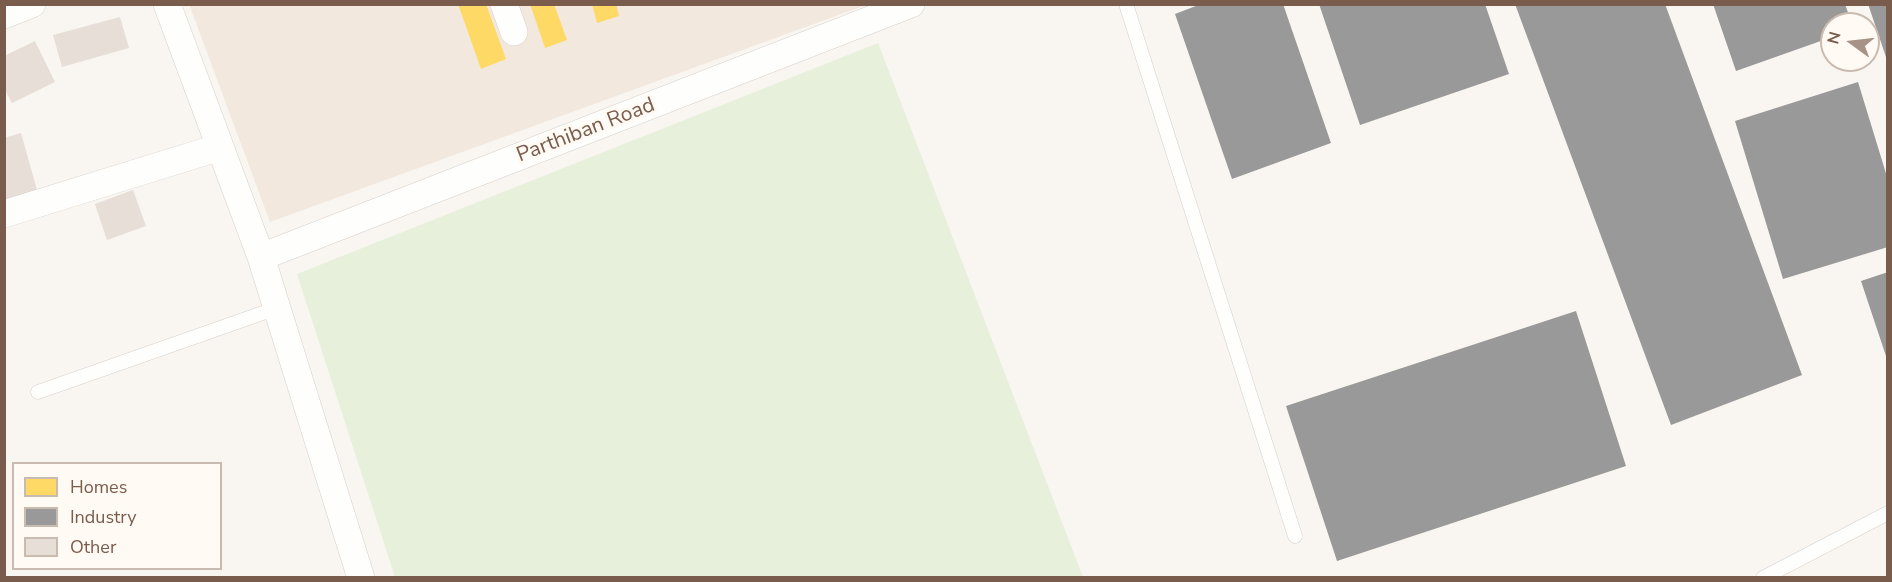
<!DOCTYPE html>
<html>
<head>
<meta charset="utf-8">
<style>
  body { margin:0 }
  #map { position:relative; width:1892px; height:582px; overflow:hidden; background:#f9f5f0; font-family:"Nunito Sans",sans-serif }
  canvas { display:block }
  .frame { position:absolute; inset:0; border:6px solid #7a5c4d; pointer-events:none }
  .legend { position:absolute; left:12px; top:462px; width:210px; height:108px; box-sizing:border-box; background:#fffaf3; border:2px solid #cabbb1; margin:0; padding:8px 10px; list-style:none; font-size:18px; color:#7a5c4d }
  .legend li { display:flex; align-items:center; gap:12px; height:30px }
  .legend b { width:30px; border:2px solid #cabbb1 }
  .north { position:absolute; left:1820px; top:12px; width:60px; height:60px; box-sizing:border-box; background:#fffaf3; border:2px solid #cabbb1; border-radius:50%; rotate:285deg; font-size:16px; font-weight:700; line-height:24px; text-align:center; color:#7a5c4d }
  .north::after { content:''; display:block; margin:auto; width:21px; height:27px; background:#a69286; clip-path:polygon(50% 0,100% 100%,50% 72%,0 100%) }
</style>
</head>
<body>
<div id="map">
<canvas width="1892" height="582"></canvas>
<div class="frame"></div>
<ul class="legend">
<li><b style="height:16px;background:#ffd966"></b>Homes</li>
<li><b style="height:16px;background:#999"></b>Industry</li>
<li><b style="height:16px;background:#e6ded7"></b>Other</li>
</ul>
<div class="north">N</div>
</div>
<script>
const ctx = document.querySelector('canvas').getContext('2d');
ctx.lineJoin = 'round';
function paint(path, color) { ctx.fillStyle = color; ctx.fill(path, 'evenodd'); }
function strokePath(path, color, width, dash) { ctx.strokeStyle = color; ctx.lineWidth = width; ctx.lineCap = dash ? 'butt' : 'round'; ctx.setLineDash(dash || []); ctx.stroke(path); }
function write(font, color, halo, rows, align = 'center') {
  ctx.font = font + ' "Nunito Sans",sans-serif'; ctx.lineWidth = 6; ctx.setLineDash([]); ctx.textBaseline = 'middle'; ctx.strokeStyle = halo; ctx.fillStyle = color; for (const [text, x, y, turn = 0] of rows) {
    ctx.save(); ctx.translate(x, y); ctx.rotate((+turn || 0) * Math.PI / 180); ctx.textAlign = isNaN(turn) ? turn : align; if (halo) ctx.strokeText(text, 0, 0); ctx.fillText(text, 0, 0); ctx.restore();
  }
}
const residential = new Path2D(`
  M 189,4 L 866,5 L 270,222 Z`);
const green = new Path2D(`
  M 878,43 L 1083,577 L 395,577 L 297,274 Z`);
const homes = new Path2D(`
  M 458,4 L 486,4 L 506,59 L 481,69 Z
  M 530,4 L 554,4 L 567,40 L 545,48 Z
  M 592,4 L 616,4 L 619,16 L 597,23 Z`);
const industry = new Path2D(`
  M 1201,4 L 1283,4 L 1331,143 L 1232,179 L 1175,14 Z
  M 1319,4 L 1485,4 L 1509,74 L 1360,125 Z
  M 1515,4 L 1665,4 L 1802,375 L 1671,425 Z
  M 1713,4 L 1845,4 L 1852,24 L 1832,24 L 1832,37 L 1736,71 Z
  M 1868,4 L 1888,4 L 1888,60 L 1887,60 Z
  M 1858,82 L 1888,180 L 1888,247 L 1783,279 L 1735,121 Z
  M 1888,272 L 1888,359 L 1887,359 L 1861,281 Z
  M 1576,311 L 1626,466 L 1337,561 L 1286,406 Z`);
const building = new Path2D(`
  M 120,17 L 129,48 L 62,67 L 53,35 Z
  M 35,41 L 55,82 L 12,103 L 4,88 L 4,56 Z
  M 21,133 L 37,190 L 4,203 L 4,138 Z
  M 133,190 L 146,226 L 107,240 L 95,204 Z`);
const service = new Path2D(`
  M 1126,4 L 1295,536
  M 38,392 L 277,308
  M 1763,578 L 1888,513`);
const minor = new Path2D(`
  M 167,4 L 261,257 L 361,578
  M 504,4 L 514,32
  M 4,15 L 32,4
  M 4,214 L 220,147
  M 261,257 L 911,4`);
const streetNames = [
  ["Parthiban Road",586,131,-21]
];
paint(residential, '#f2e8de');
paint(green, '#e7f0db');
paint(homes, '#ffd966');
paint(industry, '#999');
paint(building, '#e6ded7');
strokePath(service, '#d7d1cb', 15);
strokePath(minor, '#d7d1cb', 28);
strokePath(service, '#fefefd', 14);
strokePath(minor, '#fefefd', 27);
write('21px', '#7a5c4d', '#fffaf3', streetNames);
</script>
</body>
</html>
